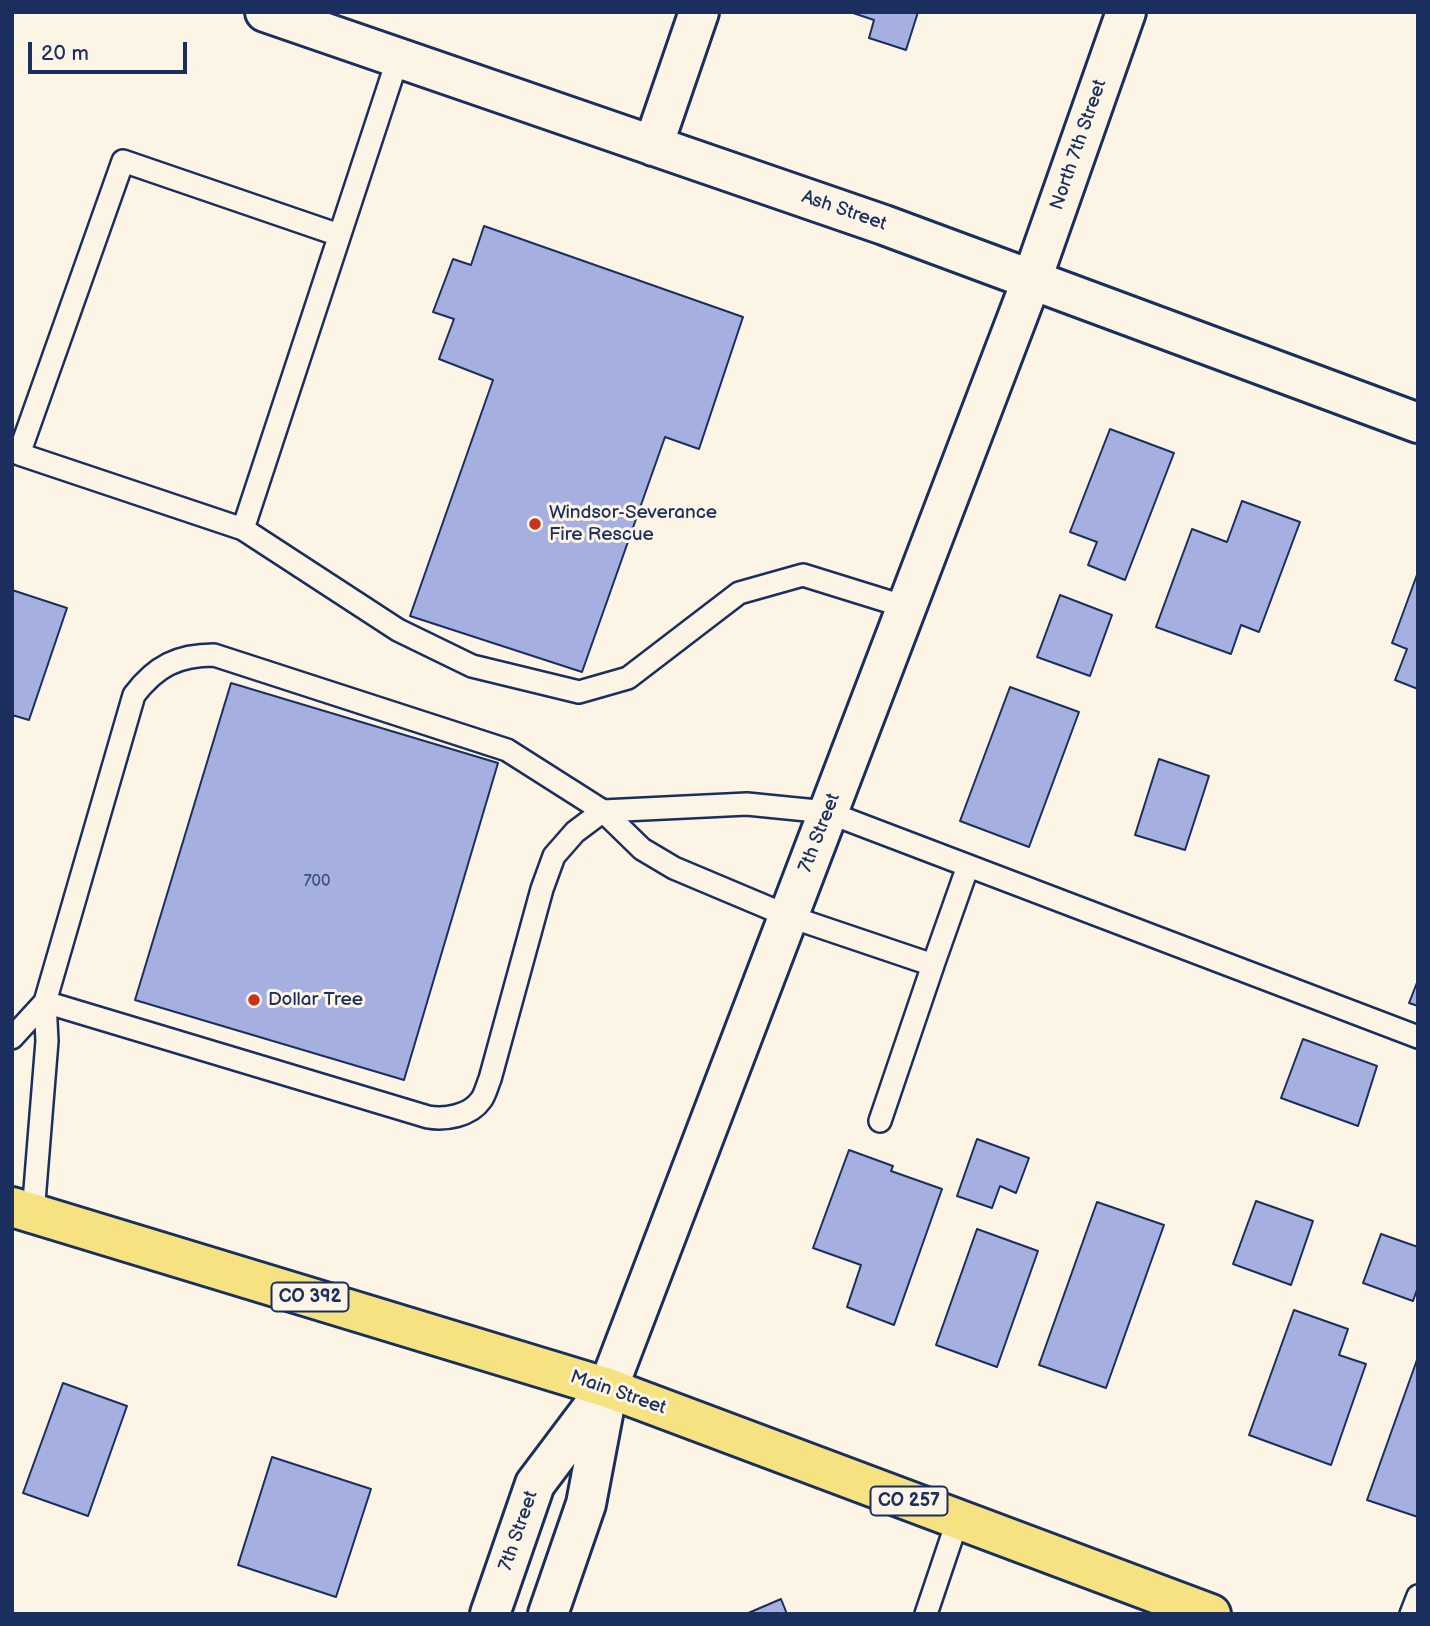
<!DOCTYPE html>
<html>
<head>
<meta charset="utf-8">
<style>
  body { margin:0 }
  #map { position:relative; width:1430px; height:1626px; overflow:hidden; background:#fcf5e5; font-family:"Balsamiq Sans",sans-serif }
  canvas { display:block }
  .frame { position:absolute; inset:0; border:14px solid #1b2f5e; pointer-events:none }
  .scale { position:absolute; left:28px; top:42px; width:159px; height:32px; box-sizing:border-box; border:4px solid #1b2f5e; border-top:0; padding-left:9px; font-size:21px; line-height:24px; white-space:nowrap; color:#1b2f5e; -webkit-text-stroke:5px #fcf5e5; paint-order:stroke }
</style>
</head>
<body>
<div id="map">
<canvas width="1430" height="1626"></canvas>
<div class="frame"></div>
<div class="scale">20 m</div>
</div>
<script>
const ctx = document.querySelector('canvas').getContext('2d');
ctx.lineJoin = 'round';
function paint(path, color) { ctx.fillStyle = color; ctx.fill(path, 'evenodd'); }
function strokePath(path, color, width, dash) { ctx.strokeStyle = color; ctx.lineWidth = width; ctx.lineCap = dash ? 'butt' : 'round'; ctx.setLineDash(dash || []); ctx.stroke(path); }
function write(font, color, halo, rows, align = 'center') {
  ctx.font = font + ' "Balsamiq Sans",sans-serif'; ctx.lineWidth = 6; ctx.setLineDash([]); ctx.textBaseline = 'middle'; ctx.strokeStyle = halo; ctx.fillStyle = color; for (const [text, x, y, turn = 0] of rows) {
    ctx.save(); ctx.translate(x, y); ctx.rotate((+turn || 0) * Math.PI / 180); ctx.textAlign = isNaN(turn) ? turn : align; if (halo) ctx.strokeText(text, 0, 0); ctx.fillText(text, 0, 0); ctx.restore();
  }
}
const building = new Path2D(`
  M 850,12 L 918,12 L 906,50 L 869,38 L 874,20 Z
  M 484,226 L 743,317 L 699,449 L 665,437 L 582,672 L 410,616 L 493,380 L 439,359 L 454,319 L 433,312 L 453,259 L 471,265 Z
  M 1110,429 L 1174,453 L 1125,580 L 1088,565 L 1097,542 L 1070,532 Z
  M 1242,501 L 1300,522 L 1259,632 L 1241,625 L 1231,654 L 1156,627 L 1192,529 L 1227,542 Z
  M 1418,572 L 1418,689 L 1395,680 L 1407,649 L 1392,643 Z
  M 12,590 L 67,608 L 29,720 L 12,715 Z
  M 1060,595 L 1112,615 L 1090,676 L 1037,657 Z
  M 231,683 L 498,763 L 404,1080 L 135,1000 Z
  M 1010,687 L 1079,712 L 1029,847 L 960,821 Z
  M 1159,759 L 1209,776 L 1185,850 L 1135,835 Z
  M 1418,980 L 1418,1006 L 1409,1003 Z
  M 1303,1039 L 1377,1066 L 1358,1126 L 1281,1098 Z
  M 977,1139 L 1029,1158 L 1016,1193 L 1000,1186 L 992,1208 L 957,1196 Z
  M 849,1150 L 893,1166 L 891,1171 L 942,1189 L 894,1325 L 847,1307 L 861,1265 L 813,1248 Z
  M 1256,1201 L 1313,1221 L 1291,1285 L 1233,1264 Z
  M 1097,1202 L 1164,1225 L 1106,1388 L 1039,1365 Z
  M 977,1229 L 1038,1251 L 997,1367 L 936,1345 Z
  M 1381,1234 L 1418,1247 L 1418,1287 L 1413,1301 L 1363,1283 Z
  M 1294,1310 L 1348,1329 L 1339,1355 L 1366,1364 L 1331,1465 L 1249,1435 Z
  M 1418,1357 L 1418,1517 L 1367,1500 Z
  M 63,1383 L 127,1406 L 88,1516 L 23,1493 Z
  M 272,1457 L 371,1489 L 336,1597 L 238,1565 Z
  M 781,1599 L 787,1614 L 746,1614 Z`);
const lane = new Path2D(`
  M 398,58 L 243,529 L 398,630 L 472,666 L 579,692 L 628,678 L 739,593 L 803,575 L 906,607
  M 243,529 L 19,454 L 123,161 L 339,235
  M 933,965 L 968,866
  M 45,1002 L 428,1117 C 445,1120 470,1116 481,1100 C 485,1095 487,1086 490,1079 L 542,889 L 554,856 L 575,832 L 603,811 L 747,804 L 827,812 L 1418,1037
  M 12,1038 L 45,1002
  M 33,1214 L 47,1041 L 45,1002 L 134,695 C 156,666 178,655 214,655 L 507,750 L 603,811 L 642,849 L 674,868 L 788,916 L 933,965 L 880,1121
  M 926,1614 L 958,1519
  M 1411,1614 L 1418,1596`);
const street = new Path2D(`
  M 265,12 L 884,225 L 1418,423
  M 653,146 L 699,12`);
const secondary = new Path2D(`
  M 490,1614 L 535,1484 L 602,1395
  M 548,1614 L 586,1504 L 608,1388 L 1032,279 L 1126,12`);
const primary = new Path2D(`
  M 12,1207 L 608,1388 L 1211,1614`);
const markers = [
  [535,524,7,"#c8321e"],
  [254,1000,7,"#c8321e"]
];
const numberNames = [
  ["700",317,882]
];
const shields = [
  [310,1297,77],
  [909,1501,77]
];
const shieldNames = [
  ["CO 392",310,1297],
  ["CO 257",909,1501]
];
const streetNames = [
  ["North 7th Street",1079,145,-71],
  ["Ash Street",844,211,19],
  ["7th Street",820,833,-69],
  ["Main Street",618,1393,19],
  ["7th Street",519,1531,-71]
];
const poiNames = [
  ["Windsor-Severance",549,513],
  ["Fire Rescue",549,535],
  ["Dollar Tree",268,1000]
];
paint(building, '#a6b0e0');
strokePath(building, '#1b2f5e', 2);
strokePath(lane, '#1b2f5e', 26);
strokePath(street, '#1b2f5e', 44);
strokePath(secondary, '#1b2f5e', 44);
strokePath(primary, '#1b2f5e', 44);
strokePath(lane, '#fcf5e5', 21);
strokePath(street, '#fcf5e5', 38);
strokePath(secondary, '#fcf5e5', 38);
strokePath(primary, '#f6e281', 38);
for (const [x, y, r, color] of markers) { const dot = new Path2D(); dot.arc(x, y, r, 0, 2 * Math.PI); ctx.fillStyle = color; ctx.fill(dot); strokePath(dot, '#fcf5e5', 2.5); }
write('16px', '#3e4f7e', null, numberNames);
for (const [x, y, w] of shields) { const box = new Path2D(); box.roundRect(x - w / 2, y - 14.5, w, 29, 5); ctx.fillStyle = '#fcf5e5'; ctx.fill(box); strokePath(box, '#1b2f5e', 2); }
write('bold 18px', '#1b2f5e', null, shieldNames);
write('19px', '#1b2f5e', '#fcf5e5', streetNames);
write('19px', '#1b2f5e', '#fcf5e5', poiNames, 'left');
</script>
</body>
</html>
